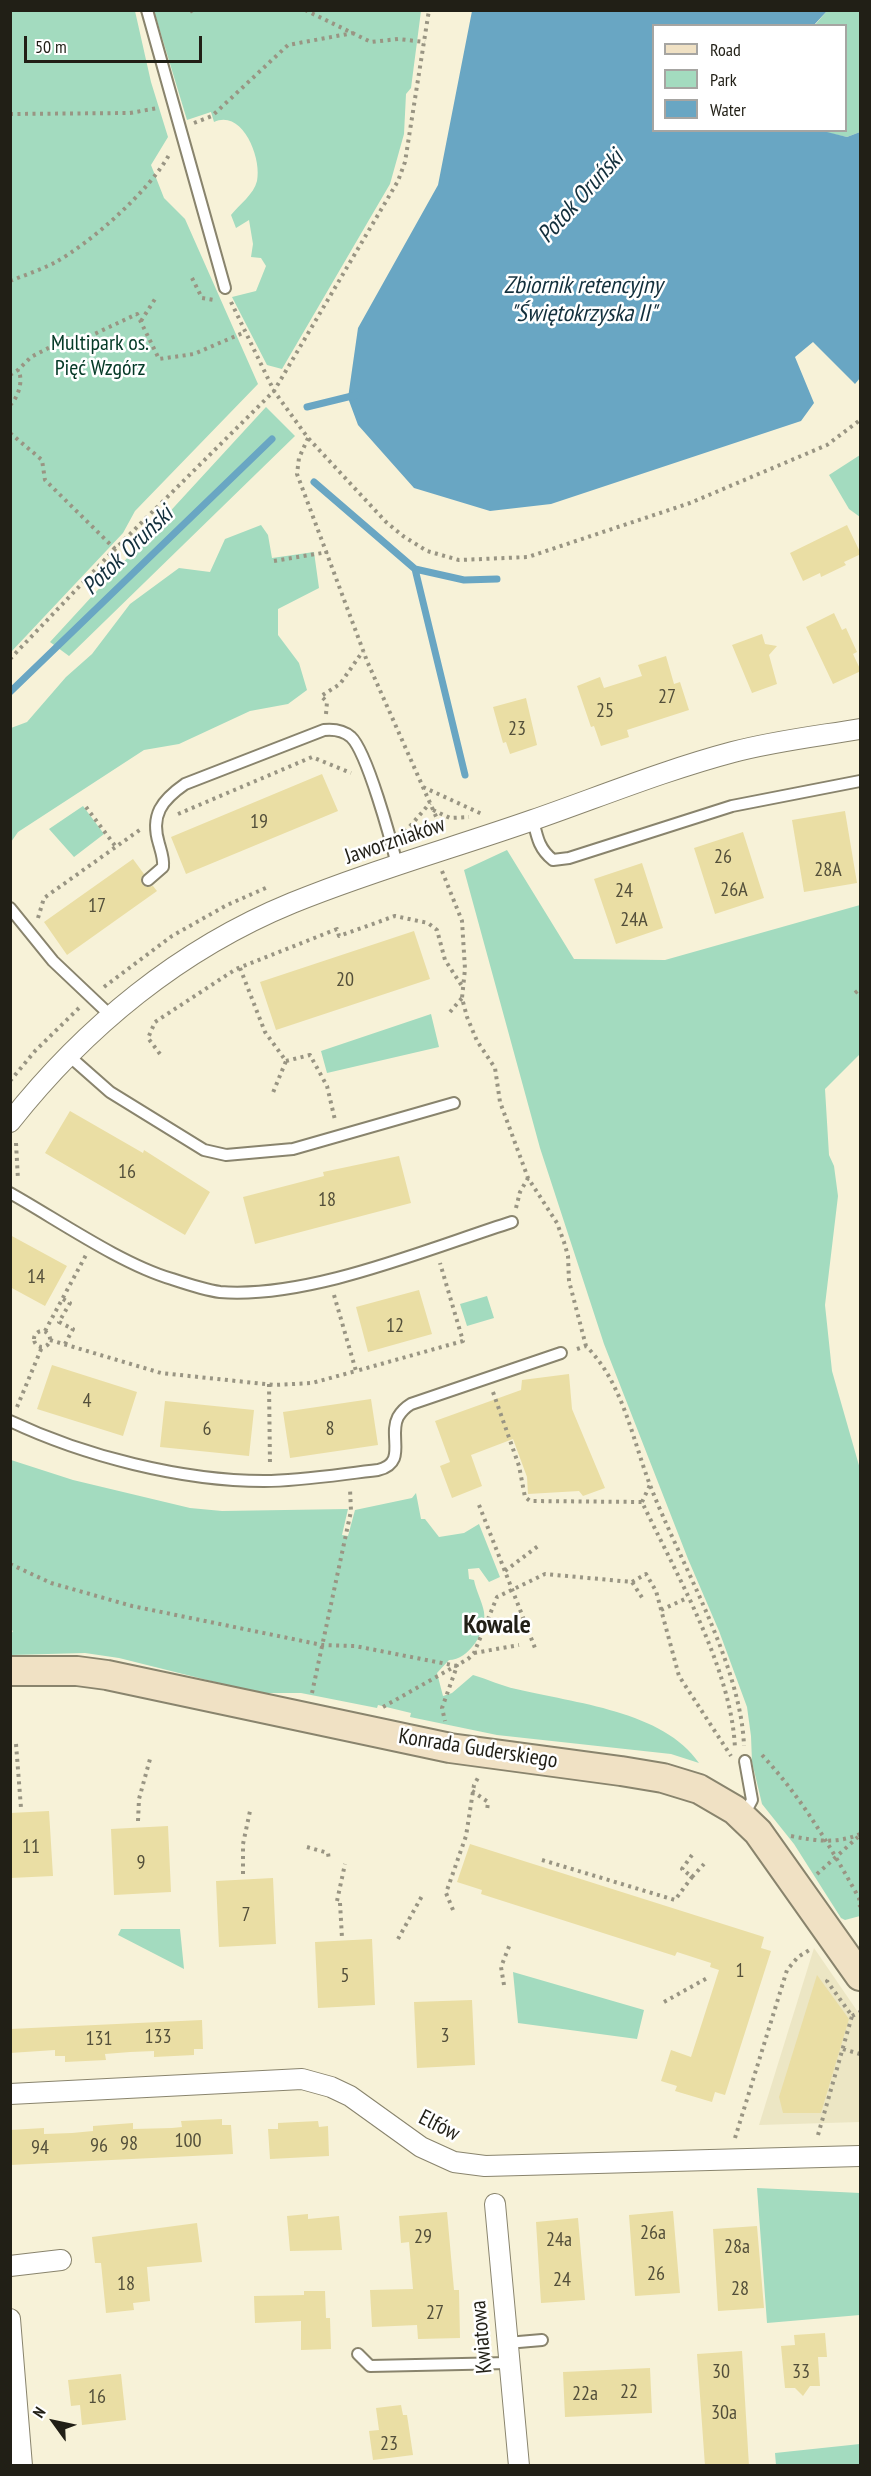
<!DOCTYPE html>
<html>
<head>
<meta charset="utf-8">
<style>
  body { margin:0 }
  #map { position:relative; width:871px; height:2476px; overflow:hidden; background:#f7f2d8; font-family:"PT Sans Narrow",sans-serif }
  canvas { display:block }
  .frame { position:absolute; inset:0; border:12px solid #211f16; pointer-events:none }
  .legend { position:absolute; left:652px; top:24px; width:195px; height:108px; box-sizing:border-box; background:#fff; border:2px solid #a6a5a2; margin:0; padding:8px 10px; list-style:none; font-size:18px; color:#211f16 }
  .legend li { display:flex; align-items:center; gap:12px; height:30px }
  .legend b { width:30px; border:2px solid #a6a5a2 }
  .north { position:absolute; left:24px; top:2392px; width:60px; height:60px; -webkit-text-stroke:4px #fff; paint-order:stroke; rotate:303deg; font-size:16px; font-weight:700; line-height:24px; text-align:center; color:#211f16 }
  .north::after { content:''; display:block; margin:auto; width:21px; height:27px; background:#211f16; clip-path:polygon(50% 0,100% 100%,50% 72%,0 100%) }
  .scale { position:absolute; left:24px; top:36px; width:178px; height:27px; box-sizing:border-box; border:3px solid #211f16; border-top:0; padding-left:8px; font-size:18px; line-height:21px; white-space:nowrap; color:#211f16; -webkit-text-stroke:4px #fff; paint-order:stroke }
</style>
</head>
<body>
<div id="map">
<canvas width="871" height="2476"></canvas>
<div class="frame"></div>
<ul class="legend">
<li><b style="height:8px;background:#f0e1c4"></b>Road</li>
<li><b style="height:16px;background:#a3dbbf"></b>Park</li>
<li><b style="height:16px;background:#69a6c3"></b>Water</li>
</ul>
<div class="north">N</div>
<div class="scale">50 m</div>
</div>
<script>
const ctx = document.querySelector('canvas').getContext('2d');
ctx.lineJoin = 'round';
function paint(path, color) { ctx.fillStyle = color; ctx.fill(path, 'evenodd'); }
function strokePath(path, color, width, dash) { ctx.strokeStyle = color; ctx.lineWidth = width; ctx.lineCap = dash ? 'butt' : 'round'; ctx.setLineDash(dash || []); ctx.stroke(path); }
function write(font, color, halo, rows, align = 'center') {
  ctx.font = font + ' "PT Sans Narrow",sans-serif'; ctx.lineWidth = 5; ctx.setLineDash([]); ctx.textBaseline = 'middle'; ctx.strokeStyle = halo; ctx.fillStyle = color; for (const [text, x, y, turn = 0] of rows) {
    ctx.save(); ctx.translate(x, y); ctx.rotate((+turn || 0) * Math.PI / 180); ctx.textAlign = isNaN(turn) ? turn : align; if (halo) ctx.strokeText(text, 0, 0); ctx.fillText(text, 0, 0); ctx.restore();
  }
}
const built = new Path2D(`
  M 814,1948 L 860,2015 L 860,2122 L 759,2125 Z`);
const green = new Path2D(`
  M 11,10 L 135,11 L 151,82 L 168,137 L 151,165 L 164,198 L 185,219 L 258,384 L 135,511 L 123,533 L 11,652 Z
  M 154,11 L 421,11 L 411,88 L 406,94 L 404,134 L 390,184 L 282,369 L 267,365 L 232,297 L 256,291 L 266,266 L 261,258 L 251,257 L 253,244 L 249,220 L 236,228 L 231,215 C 239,205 254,194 257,181 C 262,159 243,109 214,122 L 211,112 L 187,120 Z
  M 827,11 L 860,11 L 860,132 L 847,137 L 819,131 L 846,130 L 846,26 L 814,26 Z
  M 266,407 L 295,436 L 69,656 L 50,642 Z
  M 860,455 L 860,517 L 849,509 L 829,475 Z
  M 261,525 L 268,535 L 272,558 L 314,552 L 319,588 L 278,609 L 278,635 L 299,663 L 307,690 L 288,704 L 250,711 L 179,744 L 144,750 L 18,832 L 11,842 L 11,728 L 27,722 L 66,677 L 92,654 L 130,604 L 179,568 L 210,572 L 225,539 Z
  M 83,806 L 104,834 L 74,857 L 49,829 Z
  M 507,850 L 574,959 L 665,960 L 860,905 L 860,1054 L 825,1089 L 829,1155 L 834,1166 L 838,1196 L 825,1305 L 832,1371 L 860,1469 L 860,1916 L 845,1920 L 841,1918 L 794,1844 L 762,1804 L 752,1762 L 751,1736 L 747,1707 L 719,1631 L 688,1559 L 604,1344 L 540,1148 L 464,870 Z
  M 431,1014 L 439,1047 L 327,1073 L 321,1051 Z
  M 487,1296 L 494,1318 L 467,1326 L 460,1304 Z
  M 11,1460 L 73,1480 L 190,1508 L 222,1511 L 348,1509 L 342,1535 L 348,1536 L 355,1510 L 412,1498 L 416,1493 L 421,1519 L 425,1519 L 439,1537 L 464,1533 L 479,1524 L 500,1577 L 489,1582 L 479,1568 L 468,1569 L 469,1579 L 474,1580 C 476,1591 482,1601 484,1612 C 487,1631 469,1660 449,1660 L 437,1673 L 443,1696 L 452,1693 L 473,1675 C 488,1679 501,1686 516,1689 C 574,1703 664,1711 699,1763 L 671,1754 L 497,1735 L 410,1717 L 411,1713 L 378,1705 L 377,1708 L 301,1693 L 259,1693 L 119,1658 L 85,1653 L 11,1655 L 11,1634 L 13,1631 L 10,1629 Z
  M 121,1929 L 180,1929 L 184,1969 L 118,1935 Z
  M 513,1972 L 644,2010 L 637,2039 L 518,2023 Z
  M 757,2188 L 860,2193 L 860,2315 L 767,2323 Z
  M 860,2444 L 860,2465 L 776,2465 L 775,2453 Z`);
const water = new Path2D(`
  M 472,11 L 827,11 L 814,25 L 654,26 L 654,130 L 819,130 L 847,137 L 860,132 L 860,378 L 855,384 L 813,342 L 795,357 L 814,403 L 801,421 L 551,504 L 490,511 L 414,488 L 358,425 L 348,398 L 358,328 L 438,185 Z`);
const stream = new Path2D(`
  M 307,407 L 356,395
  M 314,482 L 415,569 L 464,580 L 497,579
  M 415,569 L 465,775
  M 10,692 L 272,439`);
const building = new Path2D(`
  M 847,525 L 861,554 L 844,562 L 846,565 L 821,577 L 820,573 L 803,581 L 790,553 Z
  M 834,613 L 842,630 L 846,628 L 857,652 L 853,654 L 861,671 L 833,684 L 806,627 Z
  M 762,634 L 765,644 L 777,646 L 769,655 L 777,684 L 752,693 L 732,645 Z
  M 666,656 L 674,684 L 680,682 L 689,710 L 627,730 L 629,737 L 601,746 L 594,726 L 591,727 L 577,686 L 600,677 L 604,688 L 642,676 L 638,665 Z
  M 526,698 L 537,745 L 510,754 L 506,742 L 503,743 L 493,707 Z
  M 322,774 L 338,811 L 186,874 L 171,837 Z
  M 845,811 L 857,883 L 804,892 L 792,820 Z
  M 743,832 L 764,898 L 715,914 L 694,848 Z
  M 133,859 L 144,874 L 141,878 L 142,884 L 146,887 L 153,886 L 157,891 L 67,955 L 44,922 Z
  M 642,863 L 663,928 L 616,944 L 594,879 Z
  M 414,931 L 430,979 L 276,1030 L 260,982 Z
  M 70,1111 L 143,1153 L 144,1150 L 210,1192 L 185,1235 L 45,1153 Z
  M 399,1156 L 411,1203 L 255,1244 L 243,1197 L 324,1176 L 323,1172 Z
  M 10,1235 L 67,1266 L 45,1306 L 10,1287 Z
  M 419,1290 L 432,1334 L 368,1352 L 356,1307 Z
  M 52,1365 L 137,1392 L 123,1436 L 37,1409 Z
  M 569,1374 L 572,1409 L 605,1488 L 583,1496 L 579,1491 L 528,1494 L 527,1477 L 513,1439 L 471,1455 L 482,1486 L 452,1498 L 440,1466 L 450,1462 L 435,1421 L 521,1390 L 522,1380 Z
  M 371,1399 L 378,1445 L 290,1458 L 283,1412 Z
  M 165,1401 L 254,1410 L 249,1456 L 160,1447 Z
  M 49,1811 L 53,1876 L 10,1878 L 10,1813 Z
  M 168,1826 L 171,1892 L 114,1895 L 111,1829 Z
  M 470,1844 L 764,1937 L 761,1948 L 771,1951 L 725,2095 L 715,2092 L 712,2102 L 675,2091 L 677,2086 L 661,2081 L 671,2050 L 691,2057 L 719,1970 L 710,1967 L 711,1963 L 677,1952 L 675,1956 L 481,1894 L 482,1890 L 457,1882 Z
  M 273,1878 L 276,1944 L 219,1947 L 216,1881 Z
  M 372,1939 L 375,2005 L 318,2008 L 315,1942 Z
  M 817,1975 L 849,2019 L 821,2113 L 783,2113 L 779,2097 Z
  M 472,2000 L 475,2065 L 417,2068 L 414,2002 Z
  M 202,2020 L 203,2049 L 194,2049 L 194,2055 L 154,2057 L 154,2051 L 130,2052 L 105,2054 L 106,2060 L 65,2062 L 65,2056 L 55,2056 L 55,2050 L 10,2053 L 10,2029 Z
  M 222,2119 L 222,2125 L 231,2125 L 233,2154 L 10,2165 L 10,2130 L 44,2128 L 44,2134 L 72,2133 L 93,2131 L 93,2126 L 133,2123 L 133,2129 L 172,2128 L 182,2127 L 181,2121 Z
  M 318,2121 L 319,2127 L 328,2126 L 329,2156 L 270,2159 L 268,2129 L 278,2129 L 278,2123 Z
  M 673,2211 L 680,2293 L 635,2296 L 629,2215 Z
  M 447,2212 L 454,2290 L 459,2290 L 460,2338 L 418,2339 L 417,2325 L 372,2327 L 370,2290 L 413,2289 L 409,2242 L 401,2243 L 399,2216 Z
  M 308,2214 L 308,2219 L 339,2216 L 342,2250 L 290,2251 L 287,2216 Z
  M 578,2218 L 585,2300 L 541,2303 L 536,2222 Z
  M 197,2223 L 202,2262 L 147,2267 L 150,2301 L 133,2303 L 134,2310 L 106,2313 L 101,2263 L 95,2263 L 92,2237 Z
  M 757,2226 L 764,2308 L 718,2311 L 713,2229 Z
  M 304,2291 L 325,2291 L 326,2318 L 330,2318 L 331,2349 L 301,2350 L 301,2321 L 255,2323 L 254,2296 L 304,2295 Z
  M 825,2333 L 827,2357 L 818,2357 L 820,2386 L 810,2386 L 803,2396 L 795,2388 L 785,2388 L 781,2346 L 795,2345 L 794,2335 Z
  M 742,2351 L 749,2466 L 705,2466 L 697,2354 Z
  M 650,2368 L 652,2413 L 565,2417 L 563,2372 Z
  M 121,2374 L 126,2420 L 82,2425 L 80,2405 L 71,2406 L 68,2380 Z
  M 401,2405 L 403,2415 L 407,2415 L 413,2455 L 373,2460 L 369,2431 L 379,2430 L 376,2408 Z`);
const path = new Path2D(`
  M 191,10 L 193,13
  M 305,10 L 371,42 L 398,39 L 425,42
  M 10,114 L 130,113 L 158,108
  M 194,123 L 212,116 L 288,45 L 353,33
  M 192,278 L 202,298 L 214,300
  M 10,281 C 25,275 40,270 54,263 C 91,243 149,191 169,155
  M 231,302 L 274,391 L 308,438 L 386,522 L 403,536 L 427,551 L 459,560 L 528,557 L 690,503 L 827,445 L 860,420
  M 141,321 L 155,299
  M 10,375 L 18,370 L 31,357 L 68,338 L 88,337 L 137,314 L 159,359 L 194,354 L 245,332
  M 10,405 C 18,398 24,380 18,370
  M 10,433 L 42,460 L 45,480 L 115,549
  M 308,438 L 299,458 L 297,474 L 367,661 L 442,830
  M 274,561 L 328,552
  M 10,659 L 115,549 L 274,391 L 398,181 L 405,162 L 429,10
  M 326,714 L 327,702 L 321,696 L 340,684 L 363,651
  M 423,787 L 482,814
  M 86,807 L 116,847
  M 433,810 L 450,818 L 469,817
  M 178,814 L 312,757 L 351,773
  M 405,832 L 430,803
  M 442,871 L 462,921 L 465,969 L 462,998 L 467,1017 L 477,1041 L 495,1068 L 500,1102 L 528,1178 L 557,1223 L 564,1242 L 568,1256 L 569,1281 L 586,1346
  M 38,918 L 44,898 L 141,829
  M 240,968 L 265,1032 L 286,1061 L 272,1095
  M 104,987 L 172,936 L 227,905 L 268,887
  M 855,993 L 860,989
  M 450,1012 L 462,998
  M 160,1054 L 148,1038 L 155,1022 L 236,969 L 337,929 L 339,936 L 395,916 L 428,923 L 437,930 L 445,960 L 462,986
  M 286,1061 L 310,1055 L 327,1086 L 335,1120
  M 10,1081 L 35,1051 L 80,1007
  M 16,1143 L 18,1180
  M 516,1208 L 520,1192 L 528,1178
  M 334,1295 L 356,1371 L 463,1341 L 440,1263
  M 63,1299 L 70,1303 L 59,1322 L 73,1329 L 65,1344
  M 45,1331 L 86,1255
  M34 1339a8 8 0 1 1 16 0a8 8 0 1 1-16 0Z
  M 50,1340 L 161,1373 L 274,1385 L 312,1383 L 356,1371
  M 577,1349 L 586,1346 C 623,1383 632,1438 650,1485 C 680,1563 741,1664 744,1746
  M 269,1384 L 270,1465
  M 493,1392 L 519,1466 L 525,1497 L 530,1501 L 642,1502 C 676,1574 732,1669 735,1749
  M 17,1407 L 42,1347
  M 642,1502 L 650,1485
  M 479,1505 L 535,1648
  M 10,1564 L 51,1583 L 132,1606 L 322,1645 L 355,1646 L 457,1666 L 442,1708 L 445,1721
  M 505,1571 L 538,1546
  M 632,1582 L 646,1574 L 656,1591 L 679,1676 L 731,1756
  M 661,1610 L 687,1598
  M 474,1653 L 519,1645
  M 312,1693 L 351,1511 L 350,1489
  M 383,1707 L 468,1659 L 474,1653 L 497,1597 L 545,1574 L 632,1582 L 643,1599
  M 16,1744 L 21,1808
  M 762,1755 C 802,1798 830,1846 859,1898 L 860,1907
  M 472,1791 L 488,1802 L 487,1811
  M 138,1821 L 139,1799 L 150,1759
  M 791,1836 C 817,1841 836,1844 860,1834
  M 307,1847 L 328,1853 L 329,1860
  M 692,1855 L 682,1869 L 692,1877 L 704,1864
  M 542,1860 L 675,1900 L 692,1877
  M 243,1874 L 243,1844 L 250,1811
  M 817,1874 L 858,1837
  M 337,1901 L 345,1864
  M 340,1903 L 342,1938
  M 453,1910 L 446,1893 L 466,1836 L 474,1785 L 479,1776
  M 398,1939 L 422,1896
  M 504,1985 L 501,1967 L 510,1944
  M 664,2002 L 709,1977
  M 852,2016 L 860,2012
  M 843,2049 L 860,2054
  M 818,2135 L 852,2016 L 827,1981 L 831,1978
  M 735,2138 L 787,1970 L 798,1957 L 811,1949`);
const lane = new Path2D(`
  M 147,10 L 225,288
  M 533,820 C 537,837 539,849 553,860 L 569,858 L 732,806 L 860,781
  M 148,880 L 163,867 C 164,859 161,851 159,844 C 150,815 162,800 185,784 L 324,730 C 334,729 343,730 351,737 C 367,752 391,840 397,865
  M 10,908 L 53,961 L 110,1015
  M 68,1055 L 110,1092 L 204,1150 L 226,1155 L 293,1149 L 454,1103
  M 10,1193 C 58,1220 121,1264 172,1279 C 187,1284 205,1290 220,1292 C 309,1299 427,1249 512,1222
  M 10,1421 C 84,1456 182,1481 264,1481 C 302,1481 341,1474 378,1470 C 408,1463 388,1436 398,1417 C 401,1412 406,1407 411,1404 L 561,1353
  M 744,1815 L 752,1800 L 745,1761
  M 507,2343 L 542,2340
  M 358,2354 L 370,2366 L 508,2363`);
const street = new Path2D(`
  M 10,1122 C 85,1027 180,949 292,903 C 370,871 453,848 533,820 C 599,797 665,770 733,752 C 774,741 818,736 860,729
  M 10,2094 L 302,2079 L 331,2087 L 350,2096 L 421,2147 L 454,2162 L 485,2166 L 860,2156
  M 495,2204 L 519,2466
  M 10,2266 L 61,2260
  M 10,2319 L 22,2466`);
const secondary = new Path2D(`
  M 10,1671 L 77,1671 L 107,1675 L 450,1748 L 621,1771 L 663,1778 L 699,1789 L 735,1810 L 758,1832 L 860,1976`);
const numberNames = [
  ["27",667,697],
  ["25",605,711],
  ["23",517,729],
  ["19",259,822],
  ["26",723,857],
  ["28A",828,870],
  ["26A",734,890],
  ["24",624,891],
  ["17",97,906],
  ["24A",634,920],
  ["20",345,980],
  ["16",127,1172],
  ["18",327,1200],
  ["14",36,1277],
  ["12",395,1326],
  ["4",87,1401],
  ["6",207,1429],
  ["8",330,1429],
  ["11",31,1847],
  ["9",141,1863],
  ["7",246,1915],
  ["1",740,1971],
  ["5",345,1976],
  ["3",445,2036],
  ["133",158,2037],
  ["131",99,2039],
  ["100",188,2141],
  ["98",129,2144],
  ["96",99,2146],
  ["94",40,2148],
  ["26a",653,2233],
  ["29",423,2237],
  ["24a",559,2240],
  ["28a",737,2247],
  ["26",656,2274],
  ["24",562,2280],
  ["18",126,2284],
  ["28",740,2289],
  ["27",435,2313],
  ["30",721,2372],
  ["33",801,2372],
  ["22",629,2392],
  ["22a",585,2394],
  ["16",97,2397],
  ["30a",724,2413],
  ["23",389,2444]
];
const parkNames = [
  ["Multipark os.",100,344],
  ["Pięć Wzgórz",100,369]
];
const streetNames = [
  ["Jaworzniaków",395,841,-19],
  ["Konrada Guderskiego",478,1749,9],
  ["Elfów",439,2126,27],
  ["Kwiatowa",482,2337,-95]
];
const waterNames = [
  ["Potok Oruński",581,197,-48],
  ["Zbiornik retencyjny",583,286],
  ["\"Świętokrzyska II\"",583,314],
  ["Potok Oruński",128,551,-44]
];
const quarterNames = [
  ["Kowale",497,1626]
];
paint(built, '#ece6c4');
paint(green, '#a3dbbf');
paint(water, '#69a6c3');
strokePath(stream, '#69a6c3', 7);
paint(building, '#eadea4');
strokePath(lane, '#89846d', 14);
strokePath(street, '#89846d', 22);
strokePath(secondary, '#89846d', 32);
strokePath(path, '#999583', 4, [3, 4.5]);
strokePath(lane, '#fff', 10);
strokePath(street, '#fff', 20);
strokePath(secondary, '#f0e1c4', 28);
write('20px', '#534f3a', null, numberNames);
write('22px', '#043926', '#fff', parkNames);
write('22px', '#211f16', '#fff', streetNames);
write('italic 24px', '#122f3c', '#fff', waterNames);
write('bold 26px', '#211f16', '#fff', quarterNames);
</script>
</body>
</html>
